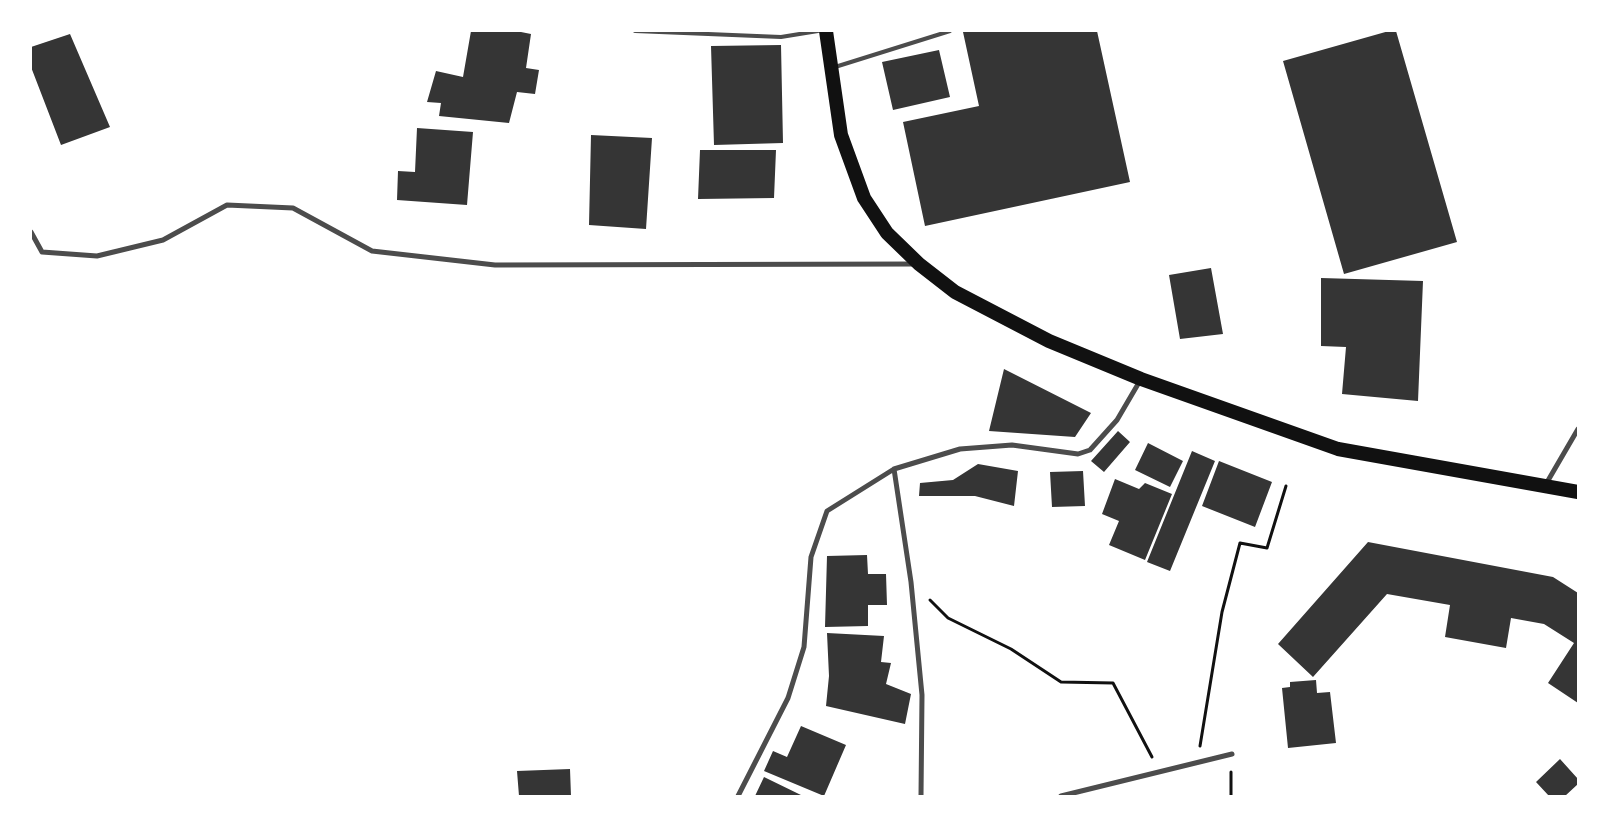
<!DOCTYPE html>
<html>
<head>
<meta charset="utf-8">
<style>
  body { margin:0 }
  #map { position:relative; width:1609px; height:827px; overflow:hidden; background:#fff; font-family:"Roboto Serif",serif }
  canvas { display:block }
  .frame { position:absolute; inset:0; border:32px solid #fff; pointer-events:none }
</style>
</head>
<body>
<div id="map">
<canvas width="1609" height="827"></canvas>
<div class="frame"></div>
</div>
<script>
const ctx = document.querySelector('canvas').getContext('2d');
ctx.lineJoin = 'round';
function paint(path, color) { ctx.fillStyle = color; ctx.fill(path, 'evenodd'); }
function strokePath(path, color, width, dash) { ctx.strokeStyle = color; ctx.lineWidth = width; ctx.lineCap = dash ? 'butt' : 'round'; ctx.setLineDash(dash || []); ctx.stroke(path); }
const building = new Path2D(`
  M 471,31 L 516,31 L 531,34 L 526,68 L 539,70 L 535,94 L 517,92 L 509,123 L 439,116 L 441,103 L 427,102 L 436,71 L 463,77 Z
  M 968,31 L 1097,31 L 1130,182 L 925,226 L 903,122 L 979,106 L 963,32 Z
  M 1389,31 L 1396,31 L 1457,242 L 1344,274 L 1283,61 Z
  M 70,34 L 110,127 L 61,145 L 31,67 L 31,47 Z
  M 781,45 L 783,143 L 714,145 L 711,46 Z
  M 939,50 L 950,97 L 893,110 L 882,62 Z
  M 417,128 L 473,132 L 467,205 L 397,200 L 398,171 L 415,172 Z
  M 591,135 L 652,138 L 646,229 L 589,225 Z
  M 700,150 L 776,150 L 774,198 L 698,199 Z
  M 1211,268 L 1223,334 L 1180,339 L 1169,275 Z
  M 1321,278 L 1423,281 L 1418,401 L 1342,394 L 1346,347 L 1321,346 Z
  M 1004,369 L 1091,413 L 1075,437 L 989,431 Z
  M 1118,431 L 1130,442 L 1104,472 L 1091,461 Z
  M 1148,443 L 1183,461 L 1170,487 L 1135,470 Z
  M 1192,451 L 1215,461 L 1170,571 L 1147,562 Z
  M 1219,461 L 1272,482 L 1255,527 L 1202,506 Z
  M 978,464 L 1018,471 L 1014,506 L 975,496 L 919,496 L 920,483 L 953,480 Z
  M 1083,471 L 1085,506 L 1052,507 L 1050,472 Z
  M 1115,479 L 1139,489 L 1145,483 L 1172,494 L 1145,560 L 1109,545 L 1119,521 L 1102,514 Z
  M 1368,542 L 1553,577 L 1578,593 L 1578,703 L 1548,683 L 1574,643 L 1544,624 L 1511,618 L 1506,648 L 1445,637 L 1450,605 L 1387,594 L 1313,677 L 1278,644 Z
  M 867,555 L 868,574 L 886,574 L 887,605 L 868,605 L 868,626 L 825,627 L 827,556 Z
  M 827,633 L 884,636 L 881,662 L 891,663 L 886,684 L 911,694 L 905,724 L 826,706 L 829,676 Z
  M 1316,680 L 1317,693 L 1330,692 L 1336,743 L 1288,748 L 1282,688 L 1290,687 L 1290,682 Z
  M 801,726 L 846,745 L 824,796 L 764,771 L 773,751 L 787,757 Z
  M 1560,759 L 1578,779 L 1578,784 L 1565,796 L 1549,796 L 1536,782 Z
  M 570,769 L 571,796 L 519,796 L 517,771 Z
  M 764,777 L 803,796 L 755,796 Z`);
const path = new Path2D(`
  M 930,600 L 948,618 L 1011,649 L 1061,682 L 1113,683 L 1152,757
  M 1200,746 L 1222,612 L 1240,543 L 1267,548 L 1286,486
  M 1231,796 L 1231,772`);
const service = new Path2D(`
  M 635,31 L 781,37 L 818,31
  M 835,67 L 950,31`);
const minor = new Path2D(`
  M 31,232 L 42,252 L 97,256 L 163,240 L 227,205 L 293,208 L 372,251 L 495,265 L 916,264
  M 894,469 L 911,582 L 922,695 L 921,796
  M 1546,484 L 1578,429
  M 738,796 L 788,698 L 804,647 L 811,557 L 827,511 L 894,469 L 960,449 L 1012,445 L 1078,454 L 1090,450 L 1117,420 L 1141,379
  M 1061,796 L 1232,754`);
const trunk = new Path2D(`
  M 826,31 L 841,135 L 864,198 L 887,233 L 919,264 L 955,292 L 1049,341 L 1141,379 L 1338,449 L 1578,492`);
paint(building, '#353535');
strokePath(path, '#111', 3);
strokePath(service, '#4c4c4c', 4);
strokePath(minor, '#4c4c4c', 5);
strokePath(trunk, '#111', 14);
</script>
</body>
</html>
